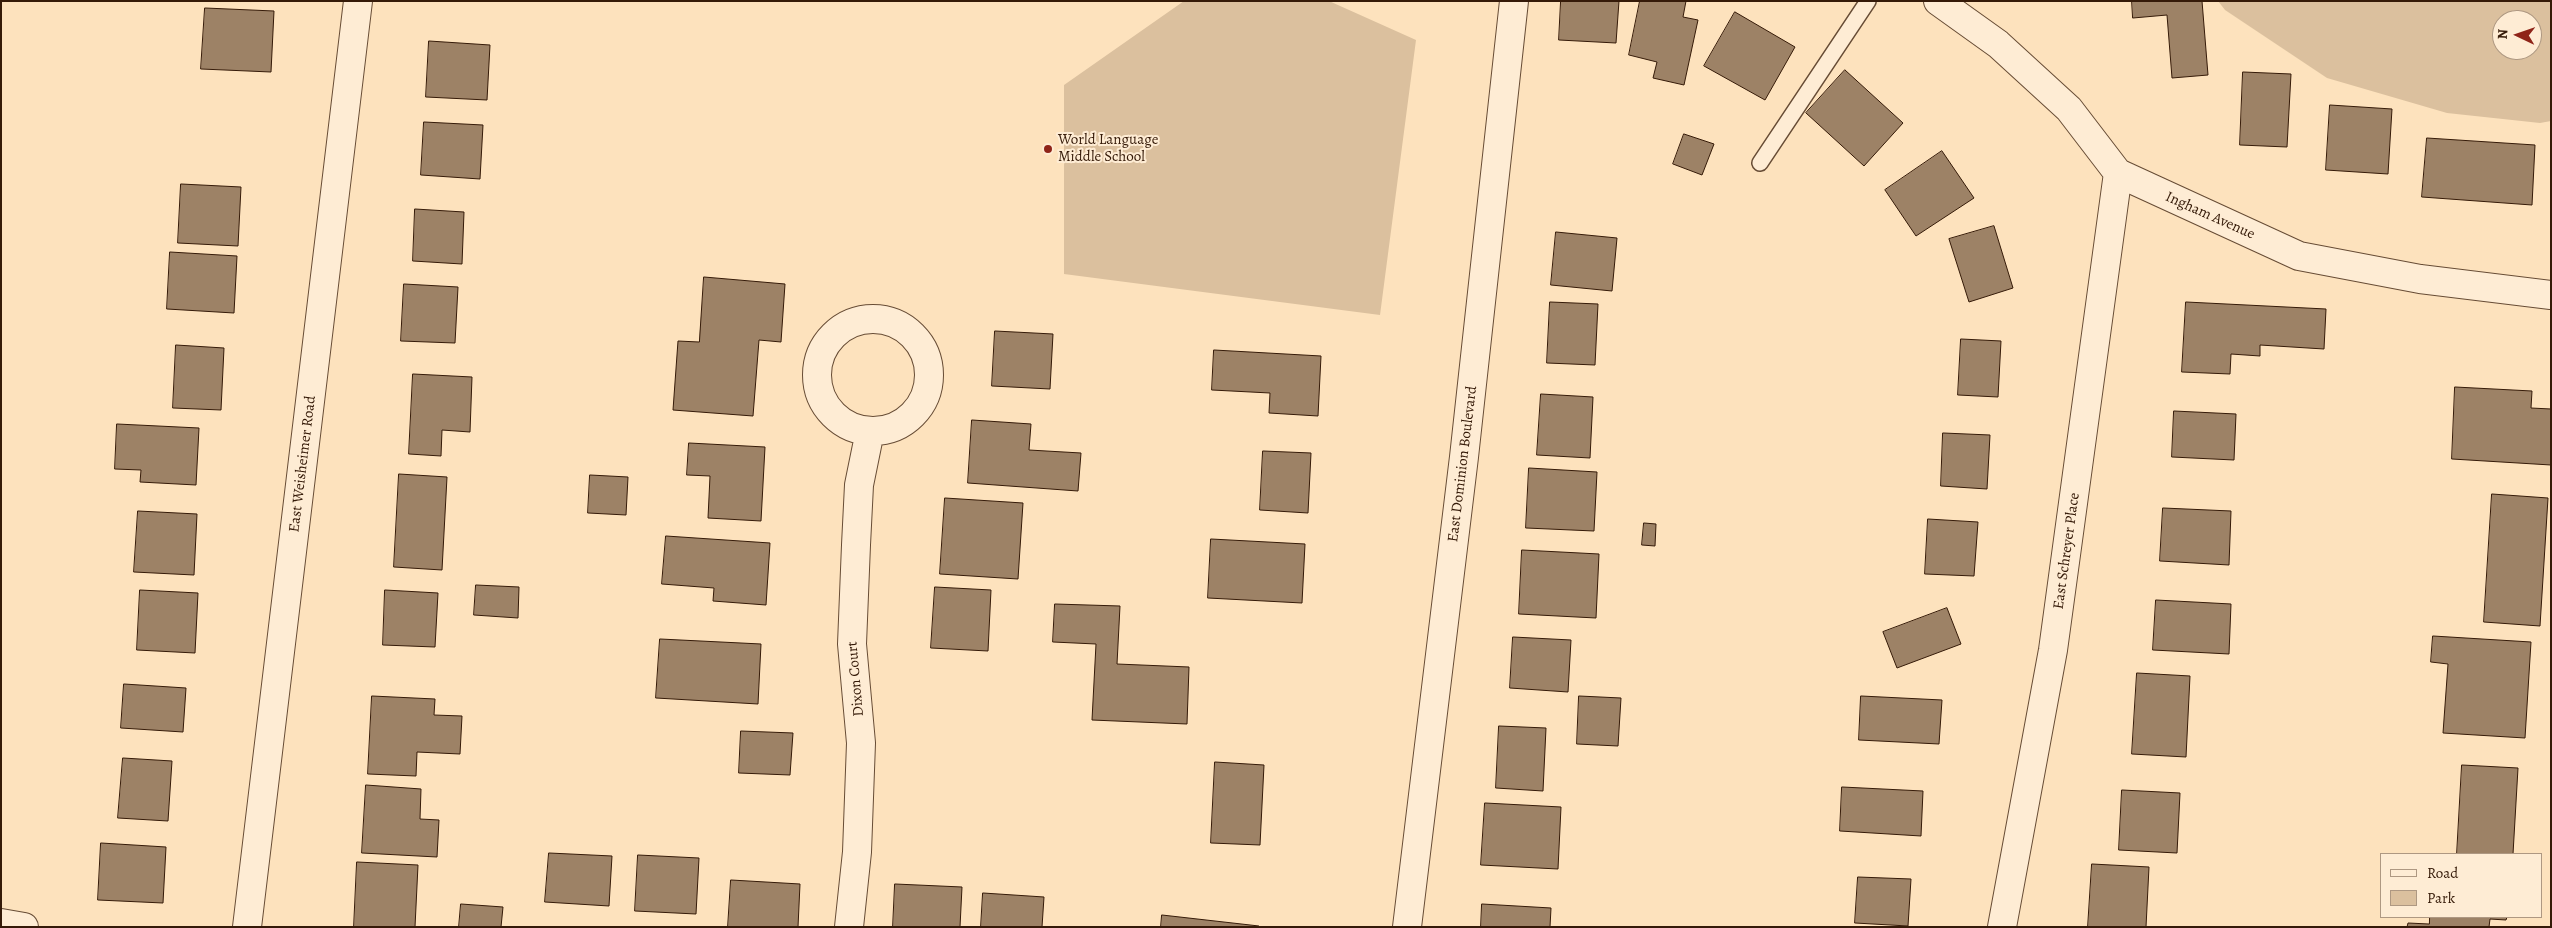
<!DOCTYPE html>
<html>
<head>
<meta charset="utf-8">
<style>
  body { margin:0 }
  #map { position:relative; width:2552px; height:928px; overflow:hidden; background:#fde2bd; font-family:Alegreya,serif }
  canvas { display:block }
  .frame { position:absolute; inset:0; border:2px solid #351a08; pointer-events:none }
  .legend { position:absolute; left:2380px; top:853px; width:162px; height:65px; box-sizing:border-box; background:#feecd4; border:1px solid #ae9882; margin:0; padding:6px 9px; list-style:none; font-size:15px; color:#351a08 }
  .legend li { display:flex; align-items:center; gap:10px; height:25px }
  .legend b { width:25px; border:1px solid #ae9882 }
  .north { position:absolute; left:2492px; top:10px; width:50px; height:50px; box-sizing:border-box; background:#feecd4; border:1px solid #ae9882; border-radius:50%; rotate:273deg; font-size:14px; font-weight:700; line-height:20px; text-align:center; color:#351a08 }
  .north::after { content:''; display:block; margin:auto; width:18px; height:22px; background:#8f2418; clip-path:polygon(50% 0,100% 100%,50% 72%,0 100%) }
</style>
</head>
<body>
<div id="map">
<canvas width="2552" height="928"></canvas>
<div class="frame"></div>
<ul class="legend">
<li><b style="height:6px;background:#feecd4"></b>Road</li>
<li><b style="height:14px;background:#dbc09e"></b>Park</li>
</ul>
<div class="north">N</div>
</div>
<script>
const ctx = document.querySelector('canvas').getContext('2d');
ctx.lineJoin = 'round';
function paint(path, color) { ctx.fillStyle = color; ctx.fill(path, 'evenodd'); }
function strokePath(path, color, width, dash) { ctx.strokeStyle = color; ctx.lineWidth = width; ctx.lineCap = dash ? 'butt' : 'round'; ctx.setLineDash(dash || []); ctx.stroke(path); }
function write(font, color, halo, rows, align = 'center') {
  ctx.font = font + ' Alegreya,serif'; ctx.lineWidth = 4; ctx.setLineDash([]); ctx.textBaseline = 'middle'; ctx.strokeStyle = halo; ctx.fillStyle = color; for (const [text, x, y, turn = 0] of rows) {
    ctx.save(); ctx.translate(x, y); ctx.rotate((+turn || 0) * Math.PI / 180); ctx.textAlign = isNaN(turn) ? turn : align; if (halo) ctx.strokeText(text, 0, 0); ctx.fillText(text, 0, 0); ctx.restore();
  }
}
const green = new Path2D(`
  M 1184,1 L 1329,1 L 1416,40 L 1380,315 L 1064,274 L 1064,85 Z
  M 2218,1 L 2551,1 L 2551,121 L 2540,123 L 2447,113 L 2327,78 L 2225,10 ZM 2502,20 L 2532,20 L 2532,50 L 2502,50 Z`);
const building = new Path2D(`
  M 1561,1 L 1619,1 L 1616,43 L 1559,40 Z
  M 1640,1 L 1686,1 L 1683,17 L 1698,20 L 1684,85 L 1653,78 L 1657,62 L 1629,55 Z
  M 2132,1 L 2202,1 L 2208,75 L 2172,78 L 2167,15 L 2133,18 Z
  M 205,8 L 274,11 L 271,72 L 201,69 Z
  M 1735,12 L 1795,47 L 1765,100 L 1704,66 Z
  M 429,41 L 490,45 L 487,100 L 426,97 Z
  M 1845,70 L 1903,123 L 1864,166 L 1806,113 Z
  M 2243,72 L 2291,74 L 2287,147 L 2240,145 Z
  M 2330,105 L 2392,109 L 2388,174 L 2326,170 Z
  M 424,122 L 483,125 L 480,179 L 421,175 Z
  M 1684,134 L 1714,144 L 1702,175 L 1673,164 Z
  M 2427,138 L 2535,145 L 2532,205 L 2422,197 Z
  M 1942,151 L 1974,198 L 1916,236 L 1885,190 Z
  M 181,184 L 241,187 L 238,246 L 178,243 Z
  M 415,209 L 464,212 L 462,264 L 413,261 Z
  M 1994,226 L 2013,288 L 1969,302 L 1949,239 Z
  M 1556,232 L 1617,238 L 1612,291 L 1551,285 Z
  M 170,252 L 237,256 L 234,313 L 167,309 Z
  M 704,277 L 785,284 L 781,342 L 759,340 L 753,416 L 673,410 L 678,341 L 699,342 Z
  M 404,284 L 458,287 L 455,343 L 401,341 Z
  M 1550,302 L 1598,304 L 1595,365 L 1547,363 Z
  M 2186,302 L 2326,309 L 2324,349 L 2260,345 L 2260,356 L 2231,354 L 2230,374 L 2182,372 Z
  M 995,331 L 1053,334 L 1050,389 L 992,386 Z
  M 1961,339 L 2001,341 L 1998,397 L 1958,395 Z
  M 176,345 L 224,348 L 221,410 L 173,408 Z
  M 1214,350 L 1321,356 L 1318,416 L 1269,413 L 1270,393 L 1212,390 Z
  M 413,374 L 472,377 L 470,432 L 442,430 L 441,456 L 409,454 Z
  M 2455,387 L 2532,391 L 2531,408 L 2551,409 L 2551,465 L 2452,459 Z
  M 1541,394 L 1593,397 L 1590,458 L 1537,455 Z
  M 2174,411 L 2236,414 L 2234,460 L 2172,457 Z
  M 972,420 L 1031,424 L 1029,450 L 1081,453 L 1078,491 L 968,483 Z
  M 117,424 L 199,428 L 196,485 L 140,482 L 141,470 L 115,469 Z
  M 1943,433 L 1990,435 L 1987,489 L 1941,486 Z
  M 689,443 L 765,447 L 761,521 L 708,518 L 710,476 L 687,475 Z
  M 1263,451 L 1311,453 L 1308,513 L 1260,510 Z
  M 1529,468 L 1597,472 L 1594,531 L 1526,528 Z
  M 399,474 L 447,477 L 442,570 L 394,567 Z
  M 590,475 L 628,477 L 626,515 L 588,513 Z
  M 2492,494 L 2548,498 L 2540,626 L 2484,622 Z
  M 945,498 L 1023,503 L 1018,579 L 940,574 Z
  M 2163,508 L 2231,511 L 2229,565 L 2160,561 Z
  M 138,511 L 197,514 L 194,575 L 134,572 Z
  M 1928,519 L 1978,522 L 1974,576 L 1925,574 Z
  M 1644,523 L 1656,524 L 1655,546 L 1642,545 Z
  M 666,536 L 770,543 L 766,605 L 713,601 L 714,588 L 662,584 Z
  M 1211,539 L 1305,544 L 1302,603 L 1208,598 Z
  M 1522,550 L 1599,554 L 1596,618 L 1519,614 Z
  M 476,585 L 519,587 L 518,618 L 474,615 Z
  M 935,587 L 991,590 L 988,651 L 931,648 Z
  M 140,590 L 198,593 L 195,653 L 137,650 Z
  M 385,590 L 438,593 L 435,647 L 383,645 Z
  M 2156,600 L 2231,604 L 2229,654 L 2153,650 Z
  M 1055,604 L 1120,606 L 1117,664 L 1189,667 L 1187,724 L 1092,720 L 1096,644 L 1053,642 Z
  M 1947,608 L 1961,644 L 1897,668 L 1883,632 Z
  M 2433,636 L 2531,642 L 2525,738 L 2443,733 L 2448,664 L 2431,662 Z
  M 1513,637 L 1571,640 L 1568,692 L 1510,688 Z
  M 660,639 L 761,644 L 758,704 L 656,698 Z
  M 2137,673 L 2190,676 L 2186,757 L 2132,754 Z
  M 124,684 L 186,688 L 183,732 L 121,728 Z
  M 372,696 L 435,699 L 434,715 L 462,716 L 460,754 L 417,752 L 416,776 L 368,774 Z
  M 1579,696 L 1621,698 L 1618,746 L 1577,744 Z
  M 1861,696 L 1942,700 L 1939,744 L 1859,740 Z
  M 1499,726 L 1546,728 L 1543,791 L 1496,788 Z
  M 741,731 L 793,733 L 790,775 L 739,773 Z
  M 123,758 L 172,761 L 168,821 L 118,818 Z
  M 1215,762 L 1264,765 L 1260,845 L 1211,843 Z
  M 2462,765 L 2518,768 L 2513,854 L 2457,854 Z
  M 366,785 L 421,789 L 420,819 L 439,820 L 437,857 L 362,853 Z
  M 1842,787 L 1923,791 L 1921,836 L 1840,831 Z
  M 2122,790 L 2180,793 L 2177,853 L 2119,850 Z
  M 1485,803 L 1561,807 L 1558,869 L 1481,865 Z
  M 101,843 L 166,847 L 163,903 L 98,900 Z
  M 549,853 L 612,856 L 609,906 L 545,902 Z
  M 638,855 L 699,858 L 696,914 L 635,911 Z
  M 357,862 L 418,865 L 415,927 L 354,927 Z
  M 2092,864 L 2149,867 L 2146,927 L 2088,927 Z
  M 1858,877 L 1911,879 L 1908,926 L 1855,923 Z
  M 731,880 L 800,884 L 798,927 L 728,927 Z
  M 895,884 L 962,887 L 960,927 L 893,927 Z
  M 983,893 L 1044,897 L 1042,927 L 981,927 Z
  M 461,904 L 503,907 L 501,927 L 459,927 Z
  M 1482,904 L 1551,908 L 1550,927 L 1481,927 Z
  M 1162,915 L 1259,926 L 1259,927 L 1161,927 Z
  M 2430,917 L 2507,917 L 2506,920 L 2490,919 L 2489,927 L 2407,927 L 2408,923 L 2429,924 Z`);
const lane = new Path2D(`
  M 1760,163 L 1868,1`);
const street = new Path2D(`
  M 1938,1 L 1998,44 L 2069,109 L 2118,173 L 2299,256 L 2420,279 L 2551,295
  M817 375a56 56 0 1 1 112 0a56 56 0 1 1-112 0Z
  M 1,923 L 24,927
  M 247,927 L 358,1
  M 849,927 L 857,852 L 861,743 L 852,644 L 856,545 L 859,485 L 870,431
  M 1407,927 L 1464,457 L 1514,1
  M 2002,927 L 2053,650 L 2118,173`);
const markers = [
  [1048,149,5,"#8f2418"]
];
const poiNames = [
  ["World Language",1058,140],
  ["Middle School",1058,157]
];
const streetNames = [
  ["Ingham Avenue",2210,216,24],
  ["East Weisheimer Road",303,464,-83],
  ["East Dominion Boulevard",1463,464,-83],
  ["East Schreyer Place",2067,551,-82],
  ["Dixon Court",856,679,-95]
];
paint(green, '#dbc09e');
paint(building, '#9d8266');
strokePath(building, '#351a08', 1);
strokePath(lane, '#674c35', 18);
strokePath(street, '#674c35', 30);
strokePath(lane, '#feecd4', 15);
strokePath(street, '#feecd4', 28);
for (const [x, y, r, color] of markers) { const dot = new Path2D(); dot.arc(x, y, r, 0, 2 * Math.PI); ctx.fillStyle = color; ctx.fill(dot); strokePath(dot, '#feecd4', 2); }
write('15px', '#351a08', '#feecd4', poiNames, 'left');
write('15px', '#351a08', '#feecd4', streetNames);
</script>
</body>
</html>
